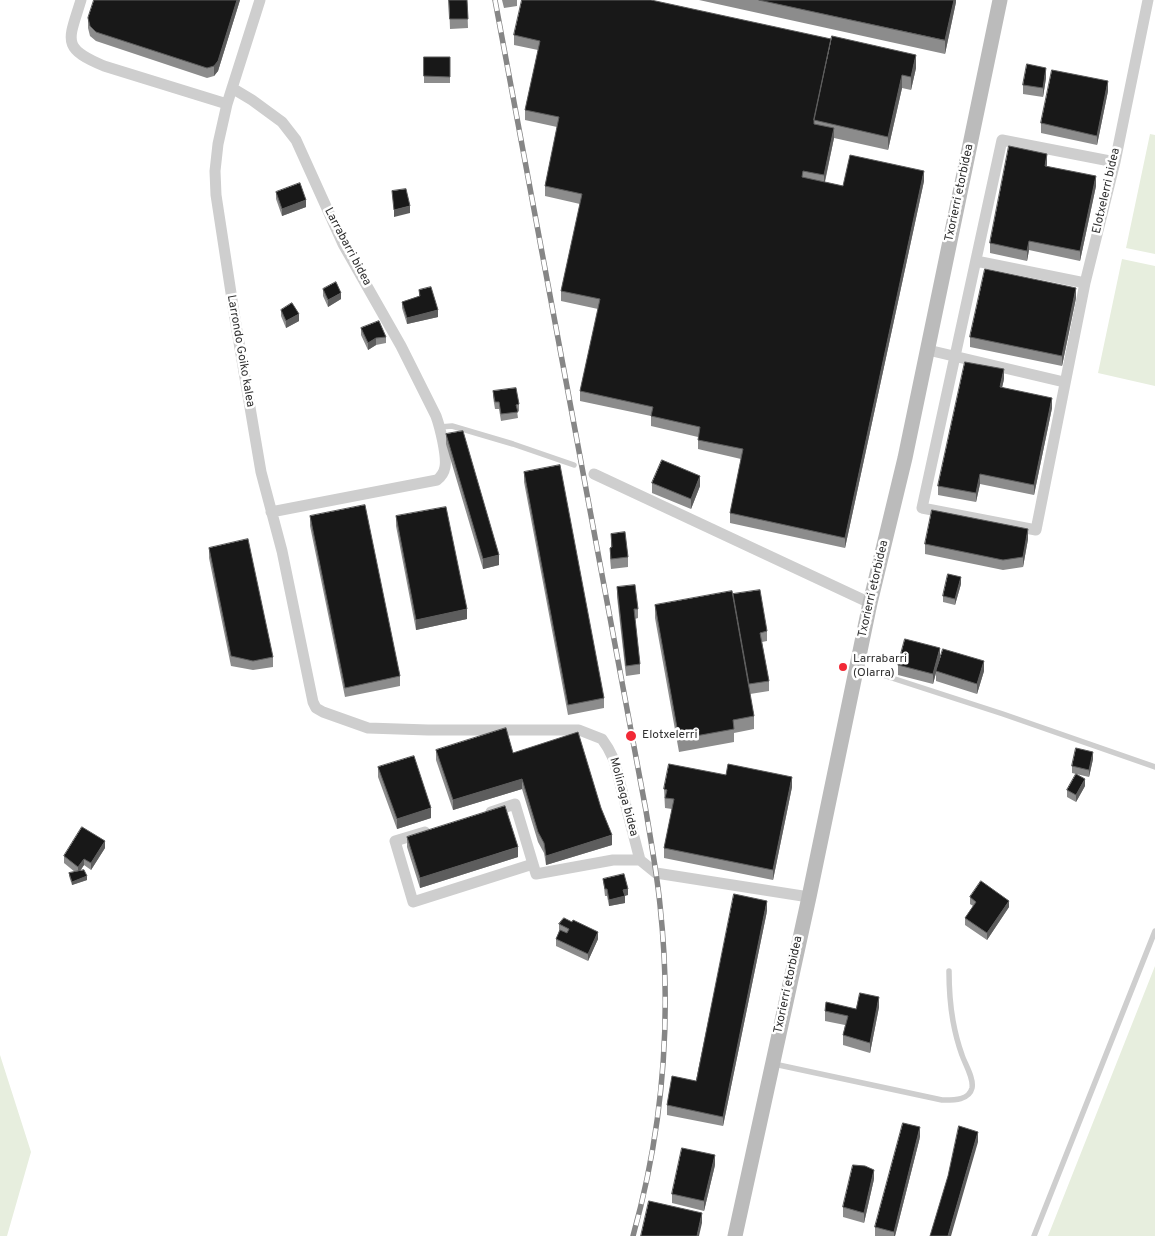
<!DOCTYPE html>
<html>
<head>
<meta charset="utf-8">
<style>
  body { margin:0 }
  canvas { display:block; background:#fff }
</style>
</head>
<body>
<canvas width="1155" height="1236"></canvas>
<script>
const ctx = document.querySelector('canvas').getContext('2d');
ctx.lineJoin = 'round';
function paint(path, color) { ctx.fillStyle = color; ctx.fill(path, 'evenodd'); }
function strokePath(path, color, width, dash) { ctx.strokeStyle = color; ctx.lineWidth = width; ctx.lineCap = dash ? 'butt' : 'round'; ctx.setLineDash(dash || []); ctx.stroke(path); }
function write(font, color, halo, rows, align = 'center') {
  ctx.font = font + ' Overpass,sans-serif'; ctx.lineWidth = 5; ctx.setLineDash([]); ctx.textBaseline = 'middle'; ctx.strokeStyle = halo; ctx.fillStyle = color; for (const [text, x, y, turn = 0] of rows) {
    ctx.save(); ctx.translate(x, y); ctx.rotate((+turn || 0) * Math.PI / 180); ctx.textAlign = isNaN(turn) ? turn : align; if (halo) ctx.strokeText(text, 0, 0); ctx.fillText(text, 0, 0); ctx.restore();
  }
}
const green = new Path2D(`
  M 1150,134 L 1155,135 L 1155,254 L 1126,248 Z
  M 1122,259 L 1155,266 L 1155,386 L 1098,373 Z
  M 1155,966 L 1155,1236 L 1048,1236 Z
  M 0,1055 L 31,1152 L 7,1236 L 0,1236 Z`);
const lane = new Path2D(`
  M 440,427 L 452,426 L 513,444 L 574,465
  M 858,667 L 1003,714 L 1155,767
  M 774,1064 L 942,1100 C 952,1100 969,1101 972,1088 C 974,1078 965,1064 962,1055 C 958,1044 955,1032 953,1021 C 950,1004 949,987 949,971
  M 1034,1236 L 1155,931`);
const street = new Path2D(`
  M 81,0 C 69,40 60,48 104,66 L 227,104
  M 260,0 L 227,104 L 218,144 L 215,171 L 216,195 L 235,319 L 261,472 L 282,551 L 313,702 L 316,708 L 323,712 L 368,728 L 428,730 L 579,730 L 602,739 L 608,748 L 614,760 L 640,860 L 656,873 L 809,897
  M 232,88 L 252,100 L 282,122 L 296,140 L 343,244 L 401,346 L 436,416 C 440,427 447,456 445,467 C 444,473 442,476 437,480 L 271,512
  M 1115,162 L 1002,140 L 922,508 L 1036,530 L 1085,283 L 1115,162 L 1148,0
  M 976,261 L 1085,283
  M 928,350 L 1064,382
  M 594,474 L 870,603
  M 491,812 L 515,804 L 536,874 L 613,860 L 640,860
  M 425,832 L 395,841 L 413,902 L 533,864`);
const secondary = new Path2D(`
  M 735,1236 L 809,897 L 870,603 L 905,458 L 1000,0`);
const rail = new Path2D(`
  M 495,0 L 646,811 C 651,842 657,874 660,905 C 672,1016 663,1129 633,1236`);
const wall = new Path2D(`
  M 240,0 L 218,71 L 214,76 L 207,78 L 96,41 L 90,36 L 88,28 L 88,18 Z
  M 449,0 L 467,0 L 468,28 L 450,29 Z
  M 502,0 L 517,0 L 517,6 L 504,8 Z
  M 699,0 L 956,0 L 956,2 L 945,54 Z
  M 514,35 L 916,68 L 911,90 L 902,88 L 888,150 L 834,138 L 825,182 L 843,186 L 924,181 L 845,548 L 730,523 L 730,513 L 741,459 L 698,449 L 698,437 L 651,426 L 651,416 L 580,401 L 580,391 L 598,309 L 561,301 L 561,291 L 580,204 L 545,196 L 545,186 L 557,127 L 525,120 L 525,110 L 538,50 L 514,45 Z
  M 424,57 L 450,57 L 450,83 L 424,83 Z
  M 1046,78 L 1043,97 L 1023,94 L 1023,85 Z
  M 1108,91 L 1097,145 L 1041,133 L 1041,123 Z
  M 1047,164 L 1047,166 L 1096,186 L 1080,261 L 1029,250 L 1027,261 L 990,253 L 990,243 Z
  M 276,192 L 306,207 L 282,216 L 276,199 Z
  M 323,289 L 341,299 L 328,307 L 323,296 Z
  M 419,290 L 438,317 L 407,324 L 402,308 L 402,302 L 419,296 Z
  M 1076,298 L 1062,366 L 970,347 L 970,337 Z
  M 281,310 L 299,321 L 286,328 L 281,316 Z
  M 361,328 L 386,337 L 386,343 L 376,345 L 368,350 L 361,335 Z
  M 1004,379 L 1002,387 L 1052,408 L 1034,495 L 980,484 L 976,502 L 938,495 L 938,486 Z
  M 493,391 L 519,404 L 519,411 L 517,411 L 518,418 L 501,421 L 499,409 L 495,409 L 493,397 Z
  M 446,434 L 499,565 L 483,569 L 446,444 Z
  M 524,472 L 604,698 L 604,708 L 568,715 L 524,482 Z
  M 652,483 L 700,486 L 691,509 L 652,493 Z
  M 310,516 L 400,676 L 400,686 L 345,697 L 310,526 Z
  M 396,516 L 467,619 L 416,630 L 396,526 Z
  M 611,534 L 628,557 L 628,567 L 611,569 L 610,558 L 610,548 L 611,547 Z
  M 1028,539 L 1023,567 L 1003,570 L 925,554 L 925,544 Z
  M 209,548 L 273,657 L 273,667 L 253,670 L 231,666 L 209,558 Z
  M 961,584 L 955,605 L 943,602 L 943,596 Z
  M 617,587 L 638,609 L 638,618 L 635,619 L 640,664 L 640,674 L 626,676 L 617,597 Z
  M 733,594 L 767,631 L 767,641 L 762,642 L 769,681 L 769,691 L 750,694 L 754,716 L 754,729 L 734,733 L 734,742 L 679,752 L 655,618 L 655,605 Z
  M 940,658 L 933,684 L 898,675 L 898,665 Z
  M 936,671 L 984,671 L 977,694 L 936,681 Z
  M 436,750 L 513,753 L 612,845 L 546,865 L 544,853 L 538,842 L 522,789 L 453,810 L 436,760 Z
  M 1093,759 L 1089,777 L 1072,773 L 1072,766 Z
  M 378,767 L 431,818 L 397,829 L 378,777 Z
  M 726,775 L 792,787 L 773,880 L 664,858 L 664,848 L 672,809 L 665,808 L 664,789 Z
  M 1085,786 L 1076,802 L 1067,797 L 1067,790 Z
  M 407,837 L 518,857 L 420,888 L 407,847 Z
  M 105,848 L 91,870 L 84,865 L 80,871 L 87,880 L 72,885 L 69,876 L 69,873 L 75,872 L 64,863 L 64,856 Z
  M 603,879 L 628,895 L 624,896 L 625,903 L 609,906 L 607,896 L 605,896 Z
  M 970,897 L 1009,907 L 987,940 L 965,925 L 965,918 L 973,906 L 970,904 Z
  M 767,911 L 723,1126 L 667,1115 L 667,1105 L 696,1081 Z
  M 559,924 L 598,939 L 588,961 L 556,946 L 556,939 L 559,931 Z
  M 879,1007 L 870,1053 L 843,1045 L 843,1035 L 845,1025 L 825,1021 L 825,1011 Z
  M 920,1137 L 895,1236 L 875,1236 L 875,1227 Z
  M 715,1165 L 704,1211 L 672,1203 L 672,1194 Z
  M 874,1179 L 864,1223 L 843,1217 L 843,1207 Z`);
const shadedWall = new Path2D(`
  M 237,0 L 240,0 L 218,71 L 214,76 L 214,66 Z
  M 954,0 L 956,0 L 956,2 L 945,54 L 945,40 Z
  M 916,55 L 916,68 L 911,90 L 911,77 Z
  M 1046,68 L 1046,78 L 1043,97 L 1043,88 Z
  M 902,75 L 902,88 L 888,150 L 888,137 Z
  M 1108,81 L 1108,91 L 1097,145 L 1097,136 Z
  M 834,128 L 834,138 L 824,185 L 824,175 Z
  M 1047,154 L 1047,164 L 1045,176 L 1045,166 Z
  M 924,171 L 924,181 L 845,548 L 845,538 Z
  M 1096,176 L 1096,186 L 1080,261 L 1080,251 Z
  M 306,200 L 306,207 L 282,216 L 282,209 Z
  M 410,206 L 410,213 L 394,217 L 394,210 Z
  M 1029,241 L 1029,250 L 1027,261 L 1027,251 Z
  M 1076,288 L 1076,298 L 1062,366 L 1062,356 Z
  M 341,293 L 341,299 L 328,307 L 328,300 Z
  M 438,310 L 438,317 L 407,324 L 407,318 Z
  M 299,314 L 299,321 L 286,328 L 286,321 Z
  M 376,338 L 376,345 L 368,350 L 368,343 Z
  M 1004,369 L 1004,379 L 1000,397 L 1000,387 Z
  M 1052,398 L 1052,408 L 1034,495 L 1034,485 Z
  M 980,474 L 980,484 L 976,502 L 976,493 Z
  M 700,476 L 700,486 L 691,509 L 691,499 Z
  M 1028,529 L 1028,539 L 1023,567 L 1023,557 Z
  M 499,555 L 499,565 L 483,569 L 483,559 Z
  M 961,577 L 961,584 L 955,605 L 955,599 Z
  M 467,609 L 467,619 L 416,630 L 416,620 Z
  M 940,648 L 940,658 L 933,684 L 933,674 Z
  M 984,661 L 984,671 L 977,694 L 977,684 Z
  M 1093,752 L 1093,759 L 1089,777 L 1089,770 Z
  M 792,777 L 792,787 L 773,880 L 773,870 Z
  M 522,779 L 522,789 L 453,810 L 453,800 Z
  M 1085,779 L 1085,786 L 1076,802 L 1076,795 Z
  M 431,808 L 431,818 L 397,829 L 397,819 Z
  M 612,835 L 612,845 L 546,865 L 546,856 Z
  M 105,841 L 105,848 L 91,870 L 91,863 Z
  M 518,847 L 518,857 L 420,888 L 420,878 Z
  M 84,859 L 84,865 L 78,874 L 78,867 Z
  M 87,876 L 87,880 L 72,885 L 72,882 Z
  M 628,889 L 628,895 L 623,896 L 623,890 Z
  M 625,896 L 625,903 L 609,906 L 609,900 Z
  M 767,901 L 767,911 L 723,1126 L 723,1117 Z
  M 1009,901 L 1009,907 L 987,940 L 987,933 Z
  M 598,932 L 598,939 L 588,961 L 588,954 Z
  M 879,997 L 879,1007 L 870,1053 L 870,1043 Z
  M 920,1127 L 920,1137 L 895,1236 L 894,1236 L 894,1232 Z
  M 978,1132 L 978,1142 L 951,1236 L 948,1236 Z
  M 715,1155 L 715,1165 L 704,1211 L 704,1201 Z
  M 874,1170 L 874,1179 L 864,1223 L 864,1213 Z
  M 702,1213 L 702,1223 L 699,1236 L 697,1236 Z`);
const building = new Path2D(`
  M 94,0 L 237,0 L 218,61 L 214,66 L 207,68 L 96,32 L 90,26 L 88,18 Z
  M 449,0 L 467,0 L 468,19 L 450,19 Z
  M 522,0 L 651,0 L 831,39 L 814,120 L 814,124 L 834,128 L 824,175 L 803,171 L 802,177 L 843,186 L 850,155 L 924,171 L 845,538 L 730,513 L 743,449 L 698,440 L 700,427 L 651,416 L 653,407 L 580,391 L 600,299 L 561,291 L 582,194 L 545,186 L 559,117 L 525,110 L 540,41 L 514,35 Z
  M 759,0 L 954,0 L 945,40 Z
  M 832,36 L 916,55 L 911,77 L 902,75 L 888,137 L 814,120 Z
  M 424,57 L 450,57 L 450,77 L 424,76 Z
  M 1027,64 L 1046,68 L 1043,88 L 1023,85 Z
  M 1052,70 L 1108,81 L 1097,136 L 1041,123 Z
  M 1009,146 L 1047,154 L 1045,166 L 1096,176 L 1080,251 L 1029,241 L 1027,251 L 990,243 Z
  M 300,183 L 306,200 L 282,209 L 276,192 Z
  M 406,189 L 410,206 L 394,210 L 392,191 Z
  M 985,269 L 1076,288 L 1062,356 L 970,337 Z
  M 336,282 L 341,293 L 328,300 L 323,289 Z
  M 431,287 L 438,310 L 407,318 L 402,302 L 420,296 L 419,290 Z
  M 292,303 L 299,314 L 286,321 L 281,310 Z
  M 379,321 L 386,337 L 376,338 L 368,343 L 361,328 Z
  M 965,362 L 1004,369 L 1000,387 L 1052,398 L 1034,485 L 980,474 L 976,493 L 938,486 Z
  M 516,388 L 519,404 L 516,405 L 518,412 L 501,414 L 499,402 L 495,402 L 493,391 Z
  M 463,431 L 499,555 L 483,559 L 446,434 Z
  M 662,460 L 700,476 L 691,499 L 652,483 Z
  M 560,465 L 604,698 L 568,705 L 524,472 Z
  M 365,505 L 400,676 L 345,688 L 310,516 Z
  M 446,507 L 467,609 L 416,620 L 396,516 Z
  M 932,510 L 1028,529 L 1023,557 L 1003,560 L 925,544 Z
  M 625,532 L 628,557 L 611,559 L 610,548 L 612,547 L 611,534 Z
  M 248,539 L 273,657 L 253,661 L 231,656 L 209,548 Z
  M 948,574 L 961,577 L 955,599 L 943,596 Z
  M 635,585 L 638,609 L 634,609 L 640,664 L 626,666 L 617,587 Z
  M 760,590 L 767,631 L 760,633 L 769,681 L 749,684 L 733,594 Z
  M 732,591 L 754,716 L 733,720 L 734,729 L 679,739 L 655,605 Z
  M 905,639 L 940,648 L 933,674 L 898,665 Z
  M 943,649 L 984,661 L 977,684 L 936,671 Z
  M 506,728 L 513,753 L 578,732 L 601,808 L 612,835 L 546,856 L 544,843 L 538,832 L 522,779 L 453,800 L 436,750 Z
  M 1076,748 L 1093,752 L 1089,770 L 1072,766 Z
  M 414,756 L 431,808 L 397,819 L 378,767 Z
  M 669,764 L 726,775 L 728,764 L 792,777 L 773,870 L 664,848 L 674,799 L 665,798 L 667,790 L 664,789 Z
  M 1076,774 L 1085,779 L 1076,795 L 1067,790 Z
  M 505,806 L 518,847 L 420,878 L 407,837 Z
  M 82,827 L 105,841 L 91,863 L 84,859 L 78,867 L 64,856 Z
  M 84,870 L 87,876 L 72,882 L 69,873 Z
  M 624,874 L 628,889 L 623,890 L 625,896 L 609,900 L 607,889 L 605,889 L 603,879 Z
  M 981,881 L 1009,901 L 987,933 L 965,918 L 976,902 L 970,897 Z
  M 734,894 L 767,901 L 723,1117 L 667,1105 L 672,1076 L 696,1081 Z
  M 564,918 L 572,922 L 573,920 L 598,932 L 588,954 L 556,939 L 560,930 L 567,933 L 569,929 L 559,924 Z
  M 860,993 L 879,997 L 870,1043 L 843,1035 L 848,1016 L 825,1011 L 826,1002 L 856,1009 Z
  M 903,1123 L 920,1127 L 894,1232 L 875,1227 Z
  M 959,1126 L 978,1132 L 948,1236 L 930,1236 L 948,1176 Z
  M 682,1148 L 715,1155 L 704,1201 L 672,1194 Z
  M 853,1165 L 865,1166 L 874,1170 L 864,1213 L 843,1207 Z
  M 649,1201 L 702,1213 L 697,1236 L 641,1236 Z`);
const markers = [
  [843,667,5,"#f22936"],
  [631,736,6,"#f22936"]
];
const streetNames = [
  ["Elotxelerri bidea",1107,191,-77],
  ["Txorierri etorbidea",960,193,-78],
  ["Larrabarri bidea",347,247,62],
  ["Larrondo Goiko kalea",240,351,80],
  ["Txorierri etorbidea",874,589,-77],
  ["Molinaga bidea",623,797,75],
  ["Txorierri etorbidea",789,985,-78]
];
const poiNames = [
  ["Larrabarri",853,660],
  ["(Olarra)",853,674],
  ["Elotxelerri",642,736]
];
paint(green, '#e7eede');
strokePath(lane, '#cecece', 5.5);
strokePath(street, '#cecece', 11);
strokePath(secondary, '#bbb', 15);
strokePath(rail, '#868686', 5.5);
strokePath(rail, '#fff', 4, [11]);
paint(wall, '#8c8c8c');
paint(shadedWall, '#5d5d5d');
paint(building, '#181818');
strokePath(building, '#5d5d5d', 1);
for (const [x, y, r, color] of markers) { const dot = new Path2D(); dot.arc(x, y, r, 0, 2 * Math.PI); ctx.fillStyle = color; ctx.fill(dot); strokePath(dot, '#fff', 2); }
write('12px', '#313131', '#fff', streetNames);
write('12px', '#313131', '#fff', poiNames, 'left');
</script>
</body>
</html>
